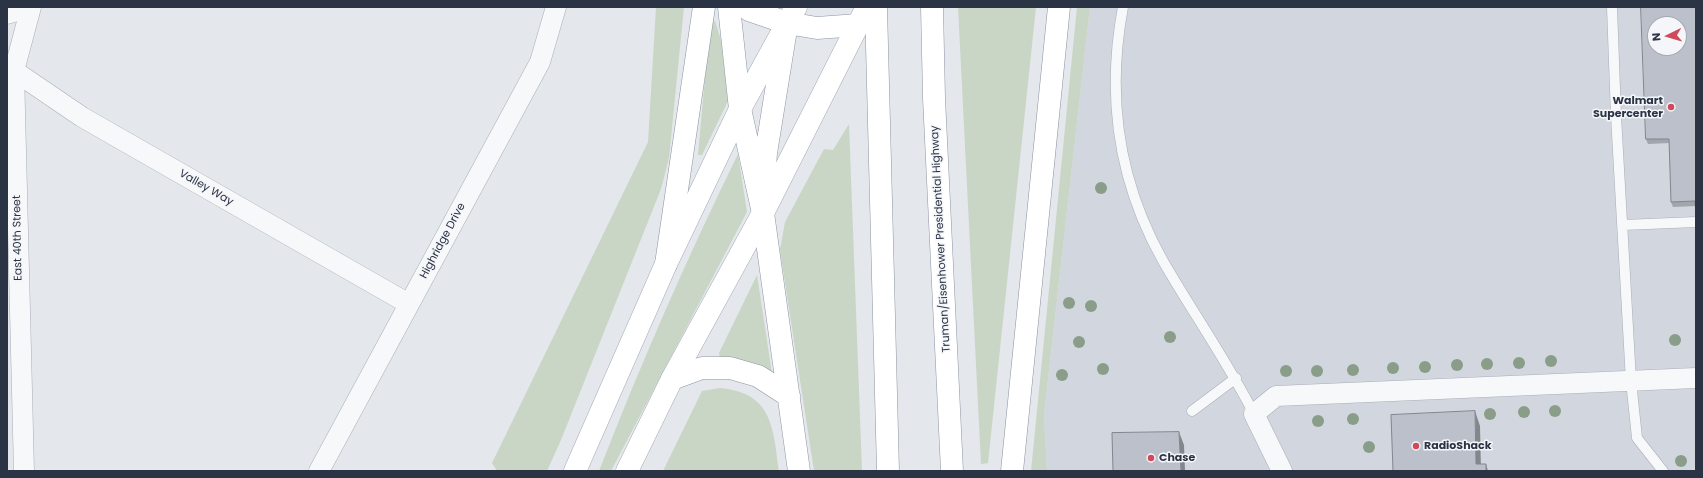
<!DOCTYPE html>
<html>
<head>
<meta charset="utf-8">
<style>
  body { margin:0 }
  #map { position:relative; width:1703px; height:478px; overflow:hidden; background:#e4e7ec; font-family:Poppins,sans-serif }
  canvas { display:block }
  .frame { position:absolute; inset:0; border:8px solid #2b3445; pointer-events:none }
  .north { position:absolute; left:1647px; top:16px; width:40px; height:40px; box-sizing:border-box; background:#f4f6f9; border:1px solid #a4a8b1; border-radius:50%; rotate:265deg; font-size:11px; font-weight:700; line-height:16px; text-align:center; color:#2b3445 }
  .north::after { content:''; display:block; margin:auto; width:14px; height:18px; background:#d1495b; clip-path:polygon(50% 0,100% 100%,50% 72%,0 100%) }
</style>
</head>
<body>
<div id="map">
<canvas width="1703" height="478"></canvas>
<div class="frame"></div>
<div class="north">N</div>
</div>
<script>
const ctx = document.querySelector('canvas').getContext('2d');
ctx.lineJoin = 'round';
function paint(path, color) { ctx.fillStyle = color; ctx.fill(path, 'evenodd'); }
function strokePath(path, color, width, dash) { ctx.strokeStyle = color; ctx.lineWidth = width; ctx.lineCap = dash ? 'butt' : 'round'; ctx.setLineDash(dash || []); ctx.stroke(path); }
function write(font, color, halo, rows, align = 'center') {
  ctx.font = font + ' Poppins,sans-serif'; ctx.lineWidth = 3; ctx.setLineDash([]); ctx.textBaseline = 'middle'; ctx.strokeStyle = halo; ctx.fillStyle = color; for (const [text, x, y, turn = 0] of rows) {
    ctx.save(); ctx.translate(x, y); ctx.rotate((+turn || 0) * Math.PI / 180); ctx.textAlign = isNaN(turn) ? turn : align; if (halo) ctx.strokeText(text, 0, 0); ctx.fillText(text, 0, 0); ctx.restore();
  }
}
const built = new Path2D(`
  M 1090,7 L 1696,7 L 1696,471 L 1047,471 L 1044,415 ZM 1655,24 L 1679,24 L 1679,48 L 1655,48 Z`);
const green = new Path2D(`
  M 656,7 L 684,7 L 669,158 L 661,189 L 561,440 L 547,471 L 497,471 L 492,463 L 648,142 Z
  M 958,7 L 1036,7 L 988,463 L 981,464 Z
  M 1077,7 L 1090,7 L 1044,415 L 1047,471 L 1031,471 Z
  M 715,21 L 721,40 L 728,101 L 702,155 L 698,155 L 710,22 Z
  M 849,124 L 862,471 L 814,471 L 780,250 L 785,222 L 824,149 L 833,150 Z
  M 738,154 L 747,212 L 611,471 L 599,471 C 641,363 687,258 738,154 Z
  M 757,275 L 773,380 L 720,359 L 719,353 Z
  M 720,388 C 773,393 773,428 779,471 L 663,471 L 702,391 Z`);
const lane = new Path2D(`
  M 1123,7 C 1106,97 1118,181 1163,261 C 1193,313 1227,361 1254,414
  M 1612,7 L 1616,116 L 1631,381 L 1637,438 L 1663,471
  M 1623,225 L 1696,222
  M 1192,411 L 1236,378`);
const street = new Path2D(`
  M 7,14 L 30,7
  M 7,66 L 82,117 L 409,304
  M 24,471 L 14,71 L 31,7
  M 319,471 L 540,62 L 556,7
  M 1282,471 L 1254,414 L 1276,396 L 1696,378`);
const primary = new Path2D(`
  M 575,471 L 666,264 L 740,109 L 796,7
  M 627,471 L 672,379 L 763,213 L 867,7`);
const highway = new Path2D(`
  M 729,7 L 740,109 L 763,213 L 799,471
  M 747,7 L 749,10 L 787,23 L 817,28 L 858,25
  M 876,7 L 888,471
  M 932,7 L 934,98 L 952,471
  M 764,182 L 766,153 L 787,23
  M 666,264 L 704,7
  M 672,379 L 702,368 L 730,368 L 758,376 L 789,396
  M 1012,471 L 1059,7`);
const trees = [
  [1101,188],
  [1069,303],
  [1091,306],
  [1170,337],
  [1675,340],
  [1079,342],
  [1551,361],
  [1519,363],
  [1487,364],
  [1457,365],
  [1425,367],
  [1393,368],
  [1103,369],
  [1353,370],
  [1286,371],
  [1317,371],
  [1062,375],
  [1555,411],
  [1524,412],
  [1490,414],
  [1353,419],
  [1318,421],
  [1369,447],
  [1681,461]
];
const wall = new Path2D(`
  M 1696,7 L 1696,206 L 1673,207 L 1671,202 L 1669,143 L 1648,144 L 1646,139 Z`);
const shadedWall = new Path2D(`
  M 1475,411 L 1480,426 L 1481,471 L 1476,464 Z
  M 1179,432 L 1184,445 L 1185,471 L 1181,471 Z
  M 1486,464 L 1488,471 L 1486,471 Z`);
const building = new Path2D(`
  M 1641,7 L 1696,7 L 1696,215 L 1695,201 L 1671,202 L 1669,139 L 1646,139 ZM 1655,24 L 1679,24 L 1679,48 L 1655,48 Z
  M 1475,411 L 1476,464 L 1486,464 L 1486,471 L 1393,471 L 1391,415 Z
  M 1179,432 L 1181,471 L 1113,471 L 1112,433 Z`);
const markers = [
  [1671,107,4,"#d1495b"],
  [1416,446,4,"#d1495b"],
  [1151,458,4,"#d1495b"]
];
const poiNames = [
  ["Walmart",1663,101,"right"],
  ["Supercenter",1663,114,"right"],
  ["RadioShack",1424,446],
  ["Chase",1159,458]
];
const streetNames = [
  ["Valley Way",206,188,30],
  ["East 40th Street",18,238,-91],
  ["Truman/Eisenhower Presidential Highway",941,239,-93],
  ["Highridge Drive",443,241,-62]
];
paint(built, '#d2d6de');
paint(green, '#c9d6c5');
strokePath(lane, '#a9aeb7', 11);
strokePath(street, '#a9aeb7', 21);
strokePath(primary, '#a3abb8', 23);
strokePath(highway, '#8b94a3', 23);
strokePath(lane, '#f7f8fa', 10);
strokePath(street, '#f7f8fa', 20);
strokePath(primary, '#fff', 22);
strokePath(highway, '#fff', 22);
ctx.fillStyle = '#899d89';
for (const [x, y] of trees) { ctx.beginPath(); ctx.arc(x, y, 6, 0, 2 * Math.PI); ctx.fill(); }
paint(wall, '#a1a5ae');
paint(shadedWall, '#83868d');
paint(building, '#bbc0ca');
strokePath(building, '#83868d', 1);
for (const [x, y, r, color] of markers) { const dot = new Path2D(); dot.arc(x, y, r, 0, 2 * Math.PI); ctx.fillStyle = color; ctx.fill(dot); strokePath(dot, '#f4f6f9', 1.5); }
write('bold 11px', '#2b3445', '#f4f6f9', poiNames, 'left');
write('11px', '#2b3445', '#f4f6f9', streetNames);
</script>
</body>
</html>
